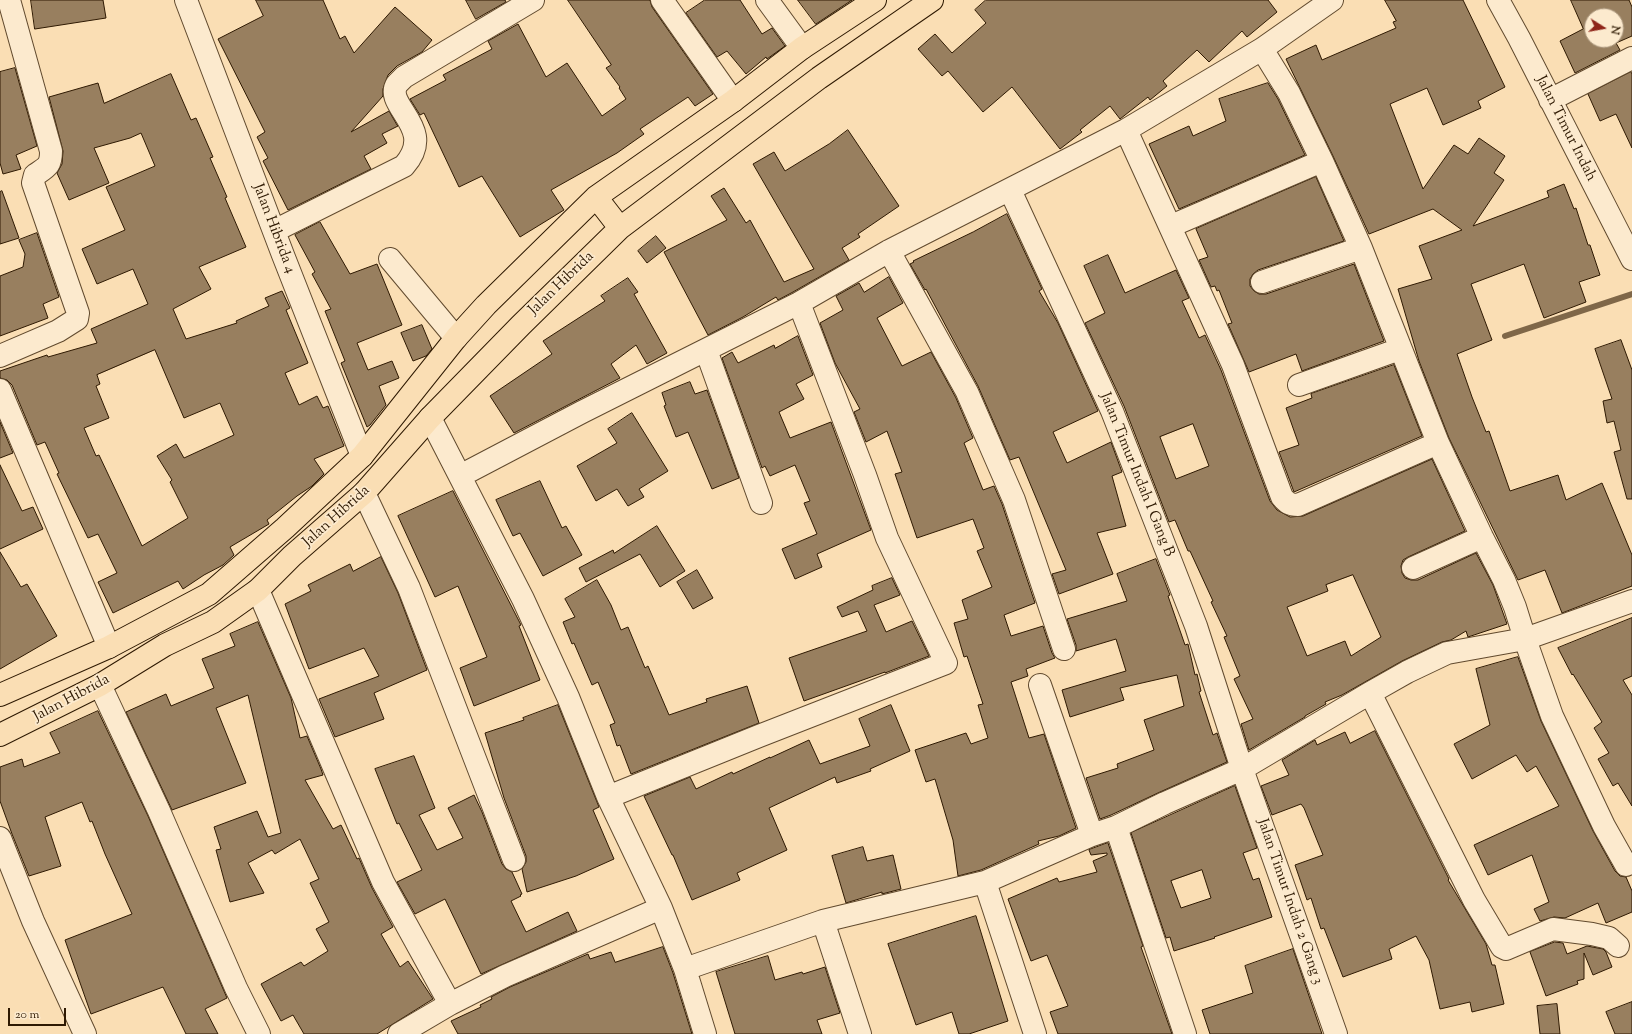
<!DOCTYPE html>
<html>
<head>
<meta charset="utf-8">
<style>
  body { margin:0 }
  #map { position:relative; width:1632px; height:1034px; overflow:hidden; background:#fadeb4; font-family:"Sorts Mill Goudy",serif }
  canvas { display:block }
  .north { position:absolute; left:1584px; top:8px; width:40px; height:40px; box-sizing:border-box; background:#fceace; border:1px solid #aa967c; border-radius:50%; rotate:101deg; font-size:11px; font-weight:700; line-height:16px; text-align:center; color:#2e1902 }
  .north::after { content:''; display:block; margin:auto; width:14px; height:18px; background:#8f2418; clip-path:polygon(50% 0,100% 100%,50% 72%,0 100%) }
  .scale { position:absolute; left:8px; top:1008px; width:58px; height:18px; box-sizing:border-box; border:2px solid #2e1902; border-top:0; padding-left:5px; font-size:12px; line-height:14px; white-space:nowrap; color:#2e1902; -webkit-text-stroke:3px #fceace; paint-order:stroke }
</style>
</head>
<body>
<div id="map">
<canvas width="1632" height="1034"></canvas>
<div class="north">N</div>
<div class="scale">20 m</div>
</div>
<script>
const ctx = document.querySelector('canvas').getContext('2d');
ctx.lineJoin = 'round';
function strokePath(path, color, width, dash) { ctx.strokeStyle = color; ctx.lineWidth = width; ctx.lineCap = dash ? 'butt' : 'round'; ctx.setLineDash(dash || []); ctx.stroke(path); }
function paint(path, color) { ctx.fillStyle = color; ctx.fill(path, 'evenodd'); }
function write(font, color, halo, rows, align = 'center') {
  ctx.font = font + ' "Sorts Mill Goudy",serif'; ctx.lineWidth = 3.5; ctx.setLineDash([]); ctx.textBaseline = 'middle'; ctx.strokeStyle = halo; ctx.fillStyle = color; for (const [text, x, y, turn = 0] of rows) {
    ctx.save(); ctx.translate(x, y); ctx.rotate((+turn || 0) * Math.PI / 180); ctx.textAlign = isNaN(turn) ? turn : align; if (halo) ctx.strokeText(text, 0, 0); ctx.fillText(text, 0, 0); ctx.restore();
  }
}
const stream = new Path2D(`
  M 1505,336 L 1632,294`);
const building = new Path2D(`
  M 31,0 L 103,0 L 106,18 L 35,29 Z
  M 256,0 L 323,0 L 340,39 L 345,36 L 354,53 L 395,7 L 432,40 L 422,52 L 397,66 L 388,75 L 383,89 L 383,96 L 351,132 L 389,111 L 397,125 L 398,126 L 382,134 L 387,143 L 364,156 L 371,169 L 288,210 L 263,161 L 268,158 L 257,137 L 265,132 L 218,39 L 263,16 Z
  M 466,0 L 505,0 L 506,2 L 476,19 Z
  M 568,0 L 650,0 L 652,7 L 713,94 L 695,106 L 688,97 L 640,129 L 644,134 L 617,153 L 551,190 L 564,210 L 520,237 L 482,176 L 459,187 L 424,113 L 420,115 L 410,99 L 446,80 L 443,75 L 492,49 L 488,41 L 518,24 L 546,77 L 567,63 L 602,116 L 626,99 L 619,88 L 620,87 L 606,68 L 611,65 Z
  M 705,0 L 740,0 L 762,34 L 772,28 L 785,46 L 767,59 L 766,57 L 746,74 L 727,51 L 717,57 L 686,13 Z
  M 798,0 L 852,0 L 816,24 Z
  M 986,0 L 1268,0 L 1277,12 L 1247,37 L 1242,31 L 1209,62 L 1197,50 L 1163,81 L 1167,86 L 1150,100 L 1148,97 L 1120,119 L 1110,106 L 1080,130 L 1082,132 L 1060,149 L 1012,87 L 983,112 L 948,71 L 942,76 L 918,49 L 935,34 L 952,53 L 986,23 L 975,10 Z
  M 1385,0 L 1463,0 L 1505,87 L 1478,101 L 1481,108 L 1443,125 L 1427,88 L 1390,104 L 1423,189 L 1454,145 L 1468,154 L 1479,138 L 1505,156 L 1494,173 L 1504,180 L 1473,226 L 1549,197 L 1547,191 L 1564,184 L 1574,209 L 1576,208 L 1588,245 L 1590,245 L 1600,275 L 1579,282 L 1586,302 L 1544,318 L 1524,264 L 1471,284 L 1492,340 L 1457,354 L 1472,397 L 1486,432 L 1489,431 L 1510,491 L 1558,475 L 1566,500 L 1602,483 L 1632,555 L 1632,586 L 1562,613 L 1545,570 L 1518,580 L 1449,438 L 1419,361 L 1398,289 L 1432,279 L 1419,246 L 1462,230 L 1433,209 L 1369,234 L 1333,156 L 1286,59 L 1316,45 L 1322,60 L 1396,28 L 1393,22 L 1396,21 Z
  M 1571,0 L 1629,0 L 1632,7 L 1632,36 L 1616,43 L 1620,50 L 1575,73 L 1560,41 L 1583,29 ZM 1592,16 L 1616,16 L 1616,40 L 1592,40 Z
  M 15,68 L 37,146 L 16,155 L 21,169 L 3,174 L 0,163 L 0,72 Z
  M 1631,72 L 1632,74 L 1632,148 L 1616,114 L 1600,121 L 1588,94 Z
  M 171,74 L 191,120 L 196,118 L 213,157 L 210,158 L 227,197 L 225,198 L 246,247 L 199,267 L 211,289 L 173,309 L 186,339 L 237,323 L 236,321 L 269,306 L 265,298 L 282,291 L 290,308 L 286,310 L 308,363 L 285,373 L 299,405 L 317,396 L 323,408 L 328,406 L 344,446 L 314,459 L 324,474 L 312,486 L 297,496 L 267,520 L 269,524 L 230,547 L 234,555 L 223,565 L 204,575 L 183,589 L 178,581 L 113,613 L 98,582 L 117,573 L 98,534 L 88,538 L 57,474 L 59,473 L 45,442 L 37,445 L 12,385 L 7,380 L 0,378 L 0,371 L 47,355 L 48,357 L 97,343 L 91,329 L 148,304 L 133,269 L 97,284 L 82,249 L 125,230 L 106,187 L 155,166 L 141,133 L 130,138 L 94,148 L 109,183 L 69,200 L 57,173 L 62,164 L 63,151 L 49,97 L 98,83 L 104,103 ZM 155,350 L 184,418 L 220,403 L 234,435 L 184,458 L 176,444 L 157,456 L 172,480 L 170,482 L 188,518 L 142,546 L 99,455 L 96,456 L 84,428 L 109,418 L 96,386 L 100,384 L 97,375 Z
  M 1268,83 L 1278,99 L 1305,155 L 1179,209 L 1149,144 L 1189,126 L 1193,136 L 1226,121 L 1219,99 Z
  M 848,130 L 899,206 L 858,234 L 860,237 L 842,248 L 849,260 L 793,292 L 778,300 L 776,297 L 743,317 L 708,335 L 664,252 L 727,220 L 711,196 L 724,188 L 746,223 L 750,220 L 784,282 L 814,269 L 753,164 L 774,152 L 785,171 L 829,144 Z
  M 1316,177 L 1344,241 L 1258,270 L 1253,274 L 1250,279 L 1250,286 L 1254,291 L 1259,294 L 1266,294 L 1354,264 L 1384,341 L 1302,371 L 1296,354 L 1249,372 L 1228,324 L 1232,323 L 1219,290 L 1217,291 L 1215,286 L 1211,287 L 1199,260 L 1208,257 L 1196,229 Z
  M 2,191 L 19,238 L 0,244 L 0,192 Z
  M 1007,214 L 1042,289 L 1039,291 L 1058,323 L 1098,411 L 1053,432 L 1067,463 L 1111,442 L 1122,472 L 1112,476 L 1126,526 L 1097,533 L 1113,574 L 1059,594 L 1052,574 L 1066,570 L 1019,457 L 1010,460 L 978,386 L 926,289 L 925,290 L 910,264 L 914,262 L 913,261 L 973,232 Z
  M 320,222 L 350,274 L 377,264 L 402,325 L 357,343 L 368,370 L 392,361 L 399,378 L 379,386 L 386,405 L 370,425 L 367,427 L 341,363 L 345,361 L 325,311 L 331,309 L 312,274 L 315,272 L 295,235 Z
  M 37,233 L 59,297 L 43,304 L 48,318 L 0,336 L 0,276 L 23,267 L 25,254 L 19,240 Z
  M 656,236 L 666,248 L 647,263 L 638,251 Z
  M 1108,255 L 1125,293 L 1176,270 L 1189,298 L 1182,301 L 1199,338 L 1205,335 L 1221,370 L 1270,501 L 1277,510 L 1290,517 L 1303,516 L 1432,459 L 1465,531 L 1408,557 L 1403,560 L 1401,566 L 1402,573 L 1405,578 L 1411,580 L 1418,580 L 1476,553 L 1493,585 L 1507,624 L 1468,637 L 1466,631 L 1451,640 L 1442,642 L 1402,661 L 1342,695 L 1325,702 L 1326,704 L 1305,716 L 1305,717 L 1249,750 L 1241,724 L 1253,719 L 1234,679 L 1240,676 L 1224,637 L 1227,636 L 1211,602 L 1213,601 L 1190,551 L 1188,551 L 1175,520 L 1169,522 L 1124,406 L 1085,323 L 1105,313 L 1084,266 ZM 1193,424 L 1209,466 L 1176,479 L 1160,437 ZM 1353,575 L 1381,637 L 1351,656 L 1345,641 L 1307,656 L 1287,607 L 1328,591 L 1326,585 Z
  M 889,277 L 903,303 L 877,318 L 902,366 L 931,352 L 956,398 L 973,438 L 964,443 L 983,490 L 994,486 L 1002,504 L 1035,603 L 1004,615 L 1011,636 L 1043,626 L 1052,653 L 1055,658 L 1026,669 L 1028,676 L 1011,682 L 1029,738 L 1044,734 L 1076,828 L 1059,836 L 1038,841 L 1039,844 L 981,870 L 958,876 L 953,840 L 935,779 L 926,782 L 915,750 L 966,733 L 971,744 L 988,738 L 978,705 L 983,704 L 967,656 L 964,657 L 954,623 L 968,619 L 962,600 L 992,587 L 977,551 L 984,548 L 973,519 L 917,538 L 895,474 L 902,472 L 887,431 L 866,442 L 854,412 L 860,409 L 835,363 L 820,323 L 843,310 L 836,296 L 859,283 L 864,292 Z
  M 628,278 L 638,292 L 634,294 L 667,353 L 647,364 L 636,345 L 611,364 L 620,378 L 514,433 L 490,396 L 552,354 L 543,341 L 605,301 L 601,296 Z
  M 422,325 L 432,349 L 426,356 L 413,361 L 401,333 Z
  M 798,336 L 813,375 L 796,384 L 804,399 L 779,412 L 790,438 L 831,422 L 871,530 L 817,554 L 822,567 L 795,579 L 782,549 L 817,534 L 804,503 L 810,501 L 795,465 L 770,476 L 765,466 L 762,468 L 722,358 L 732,352 L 738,363 L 774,345 L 775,348 Z
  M 1621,340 L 1632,370 L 1632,499 L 1627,499 L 1614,452 L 1621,450 L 1614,421 L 1607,423 L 1603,401 L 1612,399 L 1595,349 Z
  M 1394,365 L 1422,436 L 1294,492 L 1279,452 L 1299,445 L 1286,408 L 1312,398 L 1311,394 Z
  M 690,382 L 695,394 L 707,390 L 739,478 L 712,489 L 688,432 L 676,437 L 664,406 L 666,405 L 662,393 Z
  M 632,413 L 668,471 L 639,489 L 644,497 L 628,506 L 617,489 L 596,501 L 577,466 L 617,443 L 608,429 Z
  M 0,422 L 13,453 L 0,458 Z
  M 0,465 L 22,511 L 33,507 L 43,529 L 0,549 Z
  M 540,481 L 562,528 L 566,526 L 582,555 L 543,576 L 520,533 L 513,536 L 496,500 Z
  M 453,491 L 521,625 L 519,626 L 540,680 L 474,706 L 460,668 L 487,657 L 458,586 L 435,597 L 398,516 Z
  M 657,526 L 685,571 L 660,587 L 640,554 L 586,582 L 579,568 L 613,550 L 614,553 Z
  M 0,552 L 21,587 L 27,584 L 57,636 L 0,669 Z
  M 381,557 L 398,593 L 427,670 L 374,693 L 384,719 L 335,737 L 319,699 L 379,676 L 364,648 L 309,669 L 285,604 L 311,591 L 308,585 L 350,564 L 353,571 Z
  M 1156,559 L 1170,595 L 1168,596 L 1185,645 L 1188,644 L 1195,675 L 1197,674 L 1201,691 L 1199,692 L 1213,735 L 1217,733 L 1227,762 L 1160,792 L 1111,815 L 1100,819 L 1086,778 L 1118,768 L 1117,764 L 1154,750 L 1144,720 L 1184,706 L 1177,675 L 1120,688 L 1124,700 L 1070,717 L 1062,690 L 1126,671 L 1116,639 L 1076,651 L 1076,645 L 1067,619 L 1127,601 L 1117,574 Z
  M 697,570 L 713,598 L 693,609 L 677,582 Z
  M 892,578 L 900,595 L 874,605 L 886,632 L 912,621 L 929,656 L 885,673 L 885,672 L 804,701 L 789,658 L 867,631 L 858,611 L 842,617 L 837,607 L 873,590 L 872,586 Z
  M 597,580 L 611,605 L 621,630 L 628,627 L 645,668 L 648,666 L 669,715 L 707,702 L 706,699 L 747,686 L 759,723 L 631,774 L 620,745 L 617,746 L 610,725 L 615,723 L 598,682 L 592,685 L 574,643 L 572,644 L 563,622 L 575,617 L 565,599 Z
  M 1632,618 L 1632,676 L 1623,680 L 1632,695 L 1632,806 L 1618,783 L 1613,786 L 1598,759 L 1609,753 L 1594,728 L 1602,722 L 1573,674 L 1572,675 L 1558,648 Z
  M 258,622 L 291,698 L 300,738 L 307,736 L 321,769 L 323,775 L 305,780 L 333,829 L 341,825 L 357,859 L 359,858 L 372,888 L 393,927 L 381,934 L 400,967 L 408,961 L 433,999 L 377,1034 L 304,1034 L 293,1015 L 281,1021 L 261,984 L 301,962 L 304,966 L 328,951 L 316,929 L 329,922 L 310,883 L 319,879 L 300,839 L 275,854 L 272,850 L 248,863 L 264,893 L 230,902 L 216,850 L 221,849 L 214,827 L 257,811 L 268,837 L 281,833 L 248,695 L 216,708 L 246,783 L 172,810 L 126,712 L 166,694 L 171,706 L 214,688 L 202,659 L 235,646 L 230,634 Z
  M 1518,657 L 1541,721 L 1593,831 L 1615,871 L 1620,876 L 1626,877 L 1632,891 L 1632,912 L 1606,923 L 1598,903 L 1565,918 L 1554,917 L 1540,921 L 1534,909 L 1549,902 L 1532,855 L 1488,875 L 1474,845 L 1559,806 L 1536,766 L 1527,772 L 1516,755 L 1472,779 L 1454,744 L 1490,725 L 1476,669 Z
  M 558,705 L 599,807 L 593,810 L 614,859 L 576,876 L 527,892 L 522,869 L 526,862 L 526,856 L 504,798 L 485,733 L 524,720 L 523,718 Z
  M 891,705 L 910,751 L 870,769 L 871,771 L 837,783 L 835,777 L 769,808 L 787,850 L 737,873 L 740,880 L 692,900 L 673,855 L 672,855 L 644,796 L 690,777 L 696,789 L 732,772 L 733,774 L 770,757 L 770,758 L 809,740 L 820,764 L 870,746 L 859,719 Z
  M 98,711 L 148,816 L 227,998 L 205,1009 L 218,1034 L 186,1034 L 163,987 L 91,1014 L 65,940 L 132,914 L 105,854 L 92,821 L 90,822 L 82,802 L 45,817 L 61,866 L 29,876 L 12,834 L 0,801 L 0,767 L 22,759 L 24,767 L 60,753 L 50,733 Z
  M 1375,731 L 1449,879 L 1448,880 L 1486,944 L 1492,965 L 1495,965 L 1504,1004 L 1472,1012 L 1470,1002 L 1440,1009 L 1429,960 L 1416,936 L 1389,949 L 1392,959 L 1343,977 L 1324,928 L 1321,929 L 1311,898 L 1307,900 L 1295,865 L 1323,855 L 1304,808 L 1301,804 L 1272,815 L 1261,786 L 1289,775 L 1282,760 L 1315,740 L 1317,745 L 1345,732 L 1350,743 Z
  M 414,756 L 435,808 L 419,815 L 437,850 L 463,838 L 448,808 L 474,795 L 482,812 L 502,864 L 506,869 L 512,872 L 522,894 L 520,895 L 521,896 L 511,901 L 526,932 L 568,912 L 577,931 L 481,974 L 445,899 L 415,914 L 397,882 L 422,870 L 399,823 L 397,824 L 375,769 Z
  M 1235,786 L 1257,848 L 1243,853 L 1253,880 L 1259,878 L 1272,917 L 1214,937 L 1215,938 L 1174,951 L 1170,937 L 1166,938 L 1131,833 ZM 1202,870 L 1211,898 L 1181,908 L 1171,881 Z
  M 1108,843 L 1143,946 L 1141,947 L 1172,1034 L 1058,1034 L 1050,1012 L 1068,1006 L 1047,955 L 1031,961 L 1008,899 L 1057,878 L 1059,882 L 1097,872 L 1093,861 L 1107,855 L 1107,853 L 1091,855 L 1089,850 Z
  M 863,847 L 867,861 L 893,855 L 901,889 L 882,894 L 882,892 L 846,903 L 832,856 Z
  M 976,916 L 1008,1021 L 969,1034 L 959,1034 L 952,1012 L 916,1025 L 888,944 Z
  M 1555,942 L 1563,943 L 1567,954 L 1587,946 L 1603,949 L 1606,952 L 1612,967 L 1593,975 L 1584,953 L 1584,979 L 1577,981 L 1578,984 L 1546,996 L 1530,952 Z
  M 663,947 L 673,973 L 692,1034 L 458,1034 L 451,1021 L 481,1007 L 480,1005 L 492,999 L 491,997 L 510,987 L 588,954 L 590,959 L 611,952 L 615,962 Z
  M 1293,949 L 1322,1034 L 1210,1034 L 1202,1010 L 1253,993 L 1245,966 Z
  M 768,956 L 775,980 L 802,972 L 803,974 L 825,967 L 840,1013 L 817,1020 L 822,1034 L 735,1034 L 716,972 Z
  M 1632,1002 L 1632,1034 L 1615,1034 L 1606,1012 Z
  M 1557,1004 L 1560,1034 L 1540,1034 L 1537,1006 Z`);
const minor = new Path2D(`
  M 186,0 L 283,255 L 362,456
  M 662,0 L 733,101
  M 767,0 L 802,48
  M 1498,0 L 1519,38 L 1632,259
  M 1262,49 L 1289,93 L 1322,161 L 1361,248 L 1438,443 L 1482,537 L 1504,580 L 1515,607 L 1525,639 L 1552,716 L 1604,826 L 1626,865
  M 1550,100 L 1632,58
  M 1126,130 L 1233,365 L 1282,497 C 1287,503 1290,505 1298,505 L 1438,443
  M 1010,190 L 1112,411 L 1196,626 L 1242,769 L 1336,1034
  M 1171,226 L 1322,161
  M 274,231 L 404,166 C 438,128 383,106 397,84 C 399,82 402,79 404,77 L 533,0
  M 889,251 L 967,392 L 1014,500 L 1064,649
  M 390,259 L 456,338
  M 1262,282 L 1361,248
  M 706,350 L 761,503
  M 0,356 L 58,331 L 77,319 L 78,313 L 33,183 L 35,175 C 47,167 51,166 51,151 L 9,0
  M 1299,385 L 1400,349
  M 0,390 L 109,647
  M 430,418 L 523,599 L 568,697 L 608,797 L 661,908 L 685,969 L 705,1034
  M 460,476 L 582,412 L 799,303 L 889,251 L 1126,130 L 1262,49 L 1332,0
  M 364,493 L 409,588 L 514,860
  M 1413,568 L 1482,537
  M 258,590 L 383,882 L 450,1004
  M 100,685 L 159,811 L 236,988 L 259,1034
  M 1040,685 L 1092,835
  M 1370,693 L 1474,900 L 1502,947 L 1506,949 L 1553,929 L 1592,934 L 1609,938 L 1618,946
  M 608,797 L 759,736 L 946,663 L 887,538 L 865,475 L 799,303
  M 1116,827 L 1185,1034
  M 0,838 L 33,921 L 85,1034
  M 985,882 L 1035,1034
  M 823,921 L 860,1034
  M 685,969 L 823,921 L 985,882 L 1092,835 L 1116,827 L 1165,803 L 1242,769 L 1370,693 L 1407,672 L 1447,653 L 1525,639 L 1632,601
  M 399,1034 L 450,1004 L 505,976 L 661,908`);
const major = new Path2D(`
  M 596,197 L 620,228
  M 0,695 L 109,647 L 209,594 L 285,528 L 362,456 L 456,338 L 486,305 L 596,197 L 733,101 L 802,48 L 875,0
  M 0,735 L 100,685 L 165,645 L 213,622 L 258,590 L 292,556 L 364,493 L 430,418 L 521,325 L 620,228 L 819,78 L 932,0`);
const streetNames = [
  ["Jalan Timur Indah",1565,129,63],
  ["Jalan Hibrida 4",273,229,69],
  ["Jalan Hibrida",562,284,-44],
  ["Jalan Timur Indah I Gang B",1136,475,68],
  ["Jalan Hibrida",337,517,-42],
  ["Jalan Hibrida",72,699,-28],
  ["Jalan Timur Indah 2 Gang 3",1289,902,71]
];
strokePath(stream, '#7f6748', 6);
paint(building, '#987f5f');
strokePath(building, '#2e1902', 1);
strokePath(minor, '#614a2e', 24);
strokePath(major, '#2e1902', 24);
strokePath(minor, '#fceace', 22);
strokePath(major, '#fadeb4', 22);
write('15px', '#2e1902', '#fceace', streetNames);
</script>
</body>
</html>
